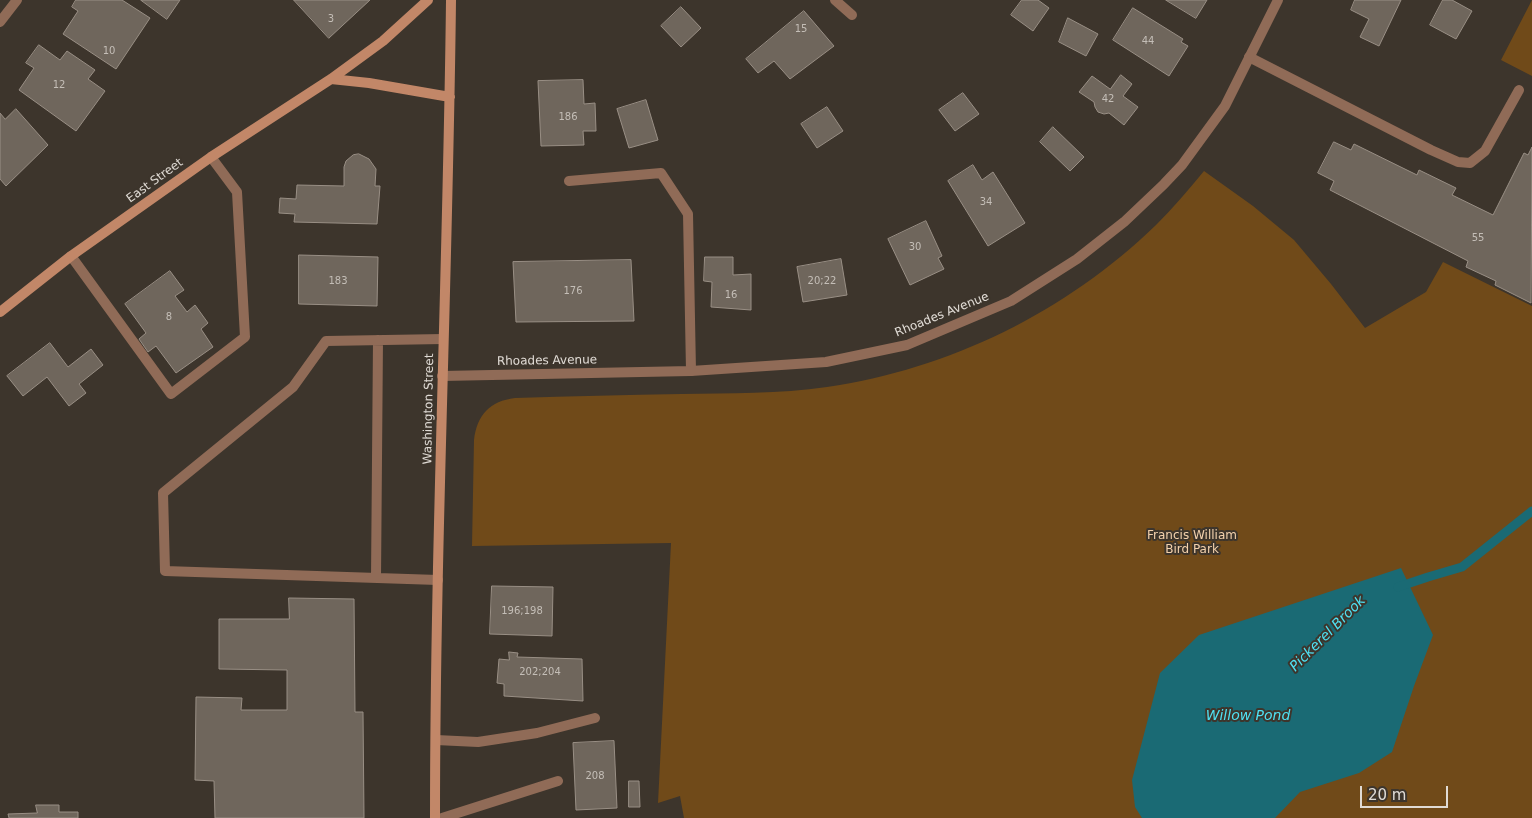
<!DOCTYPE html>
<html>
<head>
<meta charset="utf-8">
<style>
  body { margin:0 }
  #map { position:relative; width:1532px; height:818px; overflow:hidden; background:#3d352c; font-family:"DejaVu Sans",sans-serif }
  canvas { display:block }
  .scale { position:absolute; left:1360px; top:786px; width:88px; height:22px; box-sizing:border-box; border:2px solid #e0dbd5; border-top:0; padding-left:6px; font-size:15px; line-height:18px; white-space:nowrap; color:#e0dbd5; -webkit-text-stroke:4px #3d352c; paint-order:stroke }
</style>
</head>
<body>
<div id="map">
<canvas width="1532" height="818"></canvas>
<div class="scale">20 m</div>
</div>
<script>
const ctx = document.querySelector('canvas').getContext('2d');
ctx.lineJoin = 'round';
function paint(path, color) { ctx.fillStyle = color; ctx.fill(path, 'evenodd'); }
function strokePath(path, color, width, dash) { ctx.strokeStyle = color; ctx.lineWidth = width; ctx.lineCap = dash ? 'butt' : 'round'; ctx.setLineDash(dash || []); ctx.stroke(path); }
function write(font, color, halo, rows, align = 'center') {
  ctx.font = font + ' "DejaVu Sans",sans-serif'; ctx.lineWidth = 4; ctx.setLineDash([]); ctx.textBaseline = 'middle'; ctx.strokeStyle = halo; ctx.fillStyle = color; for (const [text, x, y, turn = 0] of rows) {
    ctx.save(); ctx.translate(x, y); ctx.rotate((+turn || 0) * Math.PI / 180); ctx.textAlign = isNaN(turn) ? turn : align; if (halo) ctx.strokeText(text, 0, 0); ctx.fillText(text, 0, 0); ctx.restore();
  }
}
const green = new Path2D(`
  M 1532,0 L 1532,76 L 1501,60 Z
  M 1204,171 L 1253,206 L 1294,240 L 1331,284 L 1365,328 L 1426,292 L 1443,262 L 1532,306 L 1532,818 L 684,818 L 680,796 L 658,803 L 671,543 L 472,546 L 474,440 C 477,415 490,401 515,398 C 571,396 626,395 682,394 C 730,393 779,394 827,387 C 950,369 1066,312 1156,225 C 1173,208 1189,189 1204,171 Z`);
const water = new Path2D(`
  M 1401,568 L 1433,635 L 1414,686 L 1392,752 L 1359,773 L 1300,792 L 1275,818 L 1142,818 L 1135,807 L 1132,780 L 1160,673 L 1199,635 Z`);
const stream = new Path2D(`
  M 1398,587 L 1428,577 L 1462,567 L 1532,511`);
const building = new Path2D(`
  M 76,0 L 122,0 L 150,18 L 116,69 L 63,34 L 78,11 L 72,7 Z
  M 141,0 L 180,0 L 167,19 Z
  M 294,0 L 370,0 L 329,38 Z
  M 1022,0 L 1038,0 L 1049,8 L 1033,31 L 1011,15 Z
  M 1166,0 L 1207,0 L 1196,18 Z
  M 1355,0 L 1401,0 L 1379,46 L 1360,37 L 1369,19 L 1351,10 Z
  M 1443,0 L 1452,0 L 1472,11 L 1456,39 L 1430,25 Z
  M 681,7 L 701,28 L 681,47 L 661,26 Z
  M 1133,8 L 1183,39 L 1181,42 L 1188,46 L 1169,76 L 1113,40 Z
  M 804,11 L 834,46 L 790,79 L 774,61 L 758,73 L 746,59 Z
  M 1068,18 L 1098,34 L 1086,56 L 1059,42 Z
  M 39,45 L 60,60 L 67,51 L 95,70 L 88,79 L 105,91 L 76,131 L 19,90 L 34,68 L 26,63 Z
  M 1121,75 L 1132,84 L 1123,96 L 1138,107 L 1124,125 L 1109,113 L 1104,114 L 1098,112 L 1095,107 L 1094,102 L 1079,92 L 1092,76 L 1110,89 Z
  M 583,80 L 584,104 L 595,103 L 596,131 L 583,131 L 584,145 L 541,146 L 538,81 Z
  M 963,93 L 979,114 L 955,131 L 939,110 Z
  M 646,100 L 658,140 L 629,148 L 617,109 Z
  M 827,107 L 843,131 L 817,148 L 801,124 Z
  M 16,109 L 48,145 L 6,186 L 0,179 L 0,113 L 5,119 Z
  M 1053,127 L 1084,157 L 1070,171 L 1040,142 Z
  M 1334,142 L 1351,150 L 1354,144 L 1417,175 L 1419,170 L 1456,188 L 1452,195 L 1493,215 L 1524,153 L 1528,155 L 1532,147 L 1531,303 L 1495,285 L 1496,281 L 1466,267 L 1468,261 L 1330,190 L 1334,181 L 1318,173 Z
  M 359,154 L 369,159 L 376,169 L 375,186 L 380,186 L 377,224 L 294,222 L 295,214 L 279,213 L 280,198 L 296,199 L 297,185 L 344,186 L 344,167 L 346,161 L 353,155 Z
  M 973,165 L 982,180 L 993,172 L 1025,223 L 988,246 L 948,181 Z
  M 926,221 L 942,256 L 938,258 L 944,269 L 910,285 L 888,239 Z
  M 299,255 L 378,257 L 377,306 L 299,304 Z
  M 705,257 L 733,257 L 733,275 L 751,274 L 751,310 L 711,307 L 712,282 L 704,281 Z
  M 841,259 L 847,295 L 803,302 L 797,267 Z
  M 631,260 L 634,321 L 516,322 L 513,262 Z
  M 170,271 L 184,290 L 175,296 L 187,312 L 195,305 L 208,323 L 201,329 L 213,347 L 176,373 L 156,346 L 148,352 L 139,339 L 146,333 L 125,304 Z
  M 50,343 L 68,367 L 91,349 L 103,365 L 79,384 L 86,393 L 69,406 L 47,377 L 23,396 L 7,376 Z
  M 492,586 L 553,587 L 552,636 L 490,634 Z
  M 289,598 L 354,599 L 355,712 L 363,712 L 364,818 L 215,818 L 214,781 L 195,780 L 196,697 L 242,698 L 241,710 L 287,710 L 287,670 L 219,669 L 219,619 L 289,619 Z
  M 509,652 L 518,653 L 517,657 L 582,659 L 583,701 L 504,696 L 504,684 L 497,683 L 499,659 L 509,660 Z
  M 614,741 L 617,808 L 576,810 L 573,743 Z
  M 629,781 L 639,781 L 640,807 L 629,807 Z
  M 36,805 L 59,805 L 59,812 L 78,812 L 78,818 L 9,818 L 8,814 L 37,813 Z`);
const lane = new Path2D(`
  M 835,0 L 852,15
  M 1249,57 L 1431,150 L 1458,162 L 1470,163 L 1485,151 L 1519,90
  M 569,181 L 661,173 L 688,214 L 691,371
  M 71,256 L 171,394 L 245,337 L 237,192 L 211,157
  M 376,578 L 378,340
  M 438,580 L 165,571 L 163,493 L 293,387 L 326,341 L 443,339
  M 436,740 L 478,742 L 537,733 L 595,718
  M 442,818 L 558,781`);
const street = new Path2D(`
  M 0,22 L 17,0
  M 442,376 L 691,371 L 826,362 L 907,345 L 1011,301 L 1077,259 L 1124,222 L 1164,184 L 1182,165 L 1225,106 L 1278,0`);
const secondary = new Path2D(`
  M 331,79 L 369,83 L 450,97
  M 0,312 L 71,256 L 211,157 L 331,79 L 383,41 L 428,0
  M 435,818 C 435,545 448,273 451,0`);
const numberNames = [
  ["3",331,19],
  ["15",801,29],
  ["44",1148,41],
  ["10",109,51],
  ["12",59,85],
  ["42",1108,99],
  ["186",568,117],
  ["34",986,202],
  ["55",1478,238],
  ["30",915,247],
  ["183",338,281],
  ["20;22",822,281],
  ["176",573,291],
  ["16",731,295],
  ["8",169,317],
  ["196;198",522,611],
  ["202;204",540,672],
  ["208",595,776]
];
const streetNames = [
  ["East Street",155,181,-36],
  ["Rhoades Avenue",942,315,-22],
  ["Rhoades Avenue",547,361,-1],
  ["Washington Street",429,409,-89]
];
const parkNames = [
  ["Francis William",1192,536],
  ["Bird Park",1192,550]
];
const waterNames = [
  ["Pickerel Brook",1328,634,-45],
  ["Willow Pond",1248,716]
];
paint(green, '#704a19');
paint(water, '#1a6a74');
strokePath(stream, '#1a6a74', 9);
paint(building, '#6f665c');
strokePath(building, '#998f85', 1);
strokePath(lane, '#906b57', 10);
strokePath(street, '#906b57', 10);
strokePath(secondary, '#c28768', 10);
write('10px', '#c4beb7', null, numberNames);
write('12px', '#e0dbd5', '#3d352c', streetNames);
write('12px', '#f3d1ac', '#3d352c', parkNames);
write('italic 14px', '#4fe1f3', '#3d352c', waterNames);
</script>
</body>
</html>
